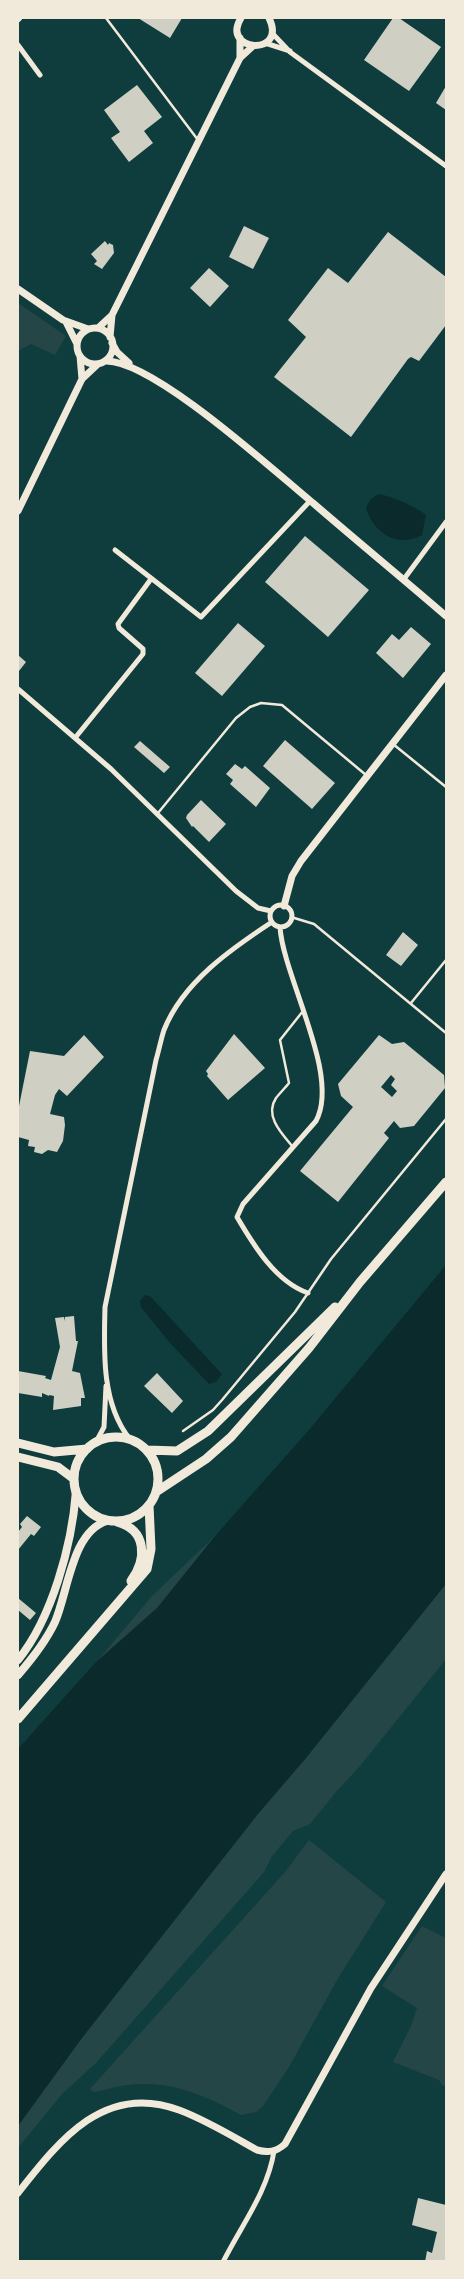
<!DOCTYPE html>
<html>
<head>
<meta charset="utf-8">
<style>
  body { margin:0 }
  #map { position:relative; width:464px; height:2279px; overflow:hidden; background:#0f3d3e; font-family:"Source Sans 3",sans-serif }
  canvas { display:block }
  .frame { position:absolute; inset:0; border:19px solid #f1e9da; pointer-events:none }
</style>
</head>
<body>
<div id="map">
<canvas width="464" height="2279"></canvas>
<div class="frame"></div>
</div>
<script>
const ctx = document.querySelector('canvas').getContext('2d');
ctx.lineJoin = 'round';
function paint(path, color) { ctx.fillStyle = color; ctx.fill(path, 'evenodd'); }
function strokePath(path, color, width, dash) { ctx.strokeStyle = color; ctx.lineWidth = width; ctx.lineCap = dash ? 'butt' : 'round'; ctx.setLineDash(dash || []); ctx.stroke(path); }
const green = new Path2D(`
  M 18,303 L 66,336 L 55,355 L 31,344 L 18,351 Z
  M 446,1285 L 446,1659 L 360,1766 L 336,1792 L 310,1824 L 293,1831 L 272,1856 L 264,1872 L 96,2063 L 62,2094 L 18,2148 L 18,1751 L 82,1679 L 152,1596 L 215,1536 Z
  M 309,1840 L 386,1902 L 337,1980 L 289,2067 L 263,2106 L 256,2112 L 241,2115 C 207,2096 168,2079 128,2085 C 117,2086 105,2090 94,2092 L 90,2089 L 285,1872 Z
  M 422,1926 L 446,1938 L 446,2086 L 442,2085 L 439,2080 L 393,2062 L 411,2026 L 417,2008 L 382,1986 Z`);
const water = new Path2D(`
  M 378,494 C 391,496 415,506 426,515 L 422,535 C 397,549 373,532 366,508 L 370,500 Z
  M 446,1265 L 446,1584 L 306,1758 L 258,1814 L 82,2038 L 18,2126 L 18,1749 L 96,1662 L 157,1608 L 215,1536 L 308,1431 Z
  M 145,1295 L 150,1296 L 222,1374 L 216,1382 L 209,1384 L 170,1343 L 141,1307 L 140,1301 Z`);
const building = new Path2D(`
  M 138,18 L 182,18 L 170,38 Z
  M 393,18 L 399,18 L 441,47 L 409,91 L 364,60 Z
  M 137,85 L 162,117 L 144,131 L 153,143 L 129,162 L 111,138 L 120,132 L 104,110 Z
  M 446,86 L 446,110 L 436,103 Z
  M 244,226 L 269,238 L 253,269 L 229,257 Z
  M 388,232 L 446,277 L 446,325 L 419,361 L 411,357 L 408,359 L 351,437 L 274,377 L 306,337 L 288,320 L 328,268 L 348,283 Z
  M 105,241 L 108,245 L 109,243 L 113,245 L 114,253 L 102,269 L 94,264 L 97,261 L 91,254 Z
  M 209,268 L 229,286 L 210,307 L 190,288 Z
  M 305,536 L 369,590 L 328,637 L 265,582 Z
  M 238,623 L 265,646 L 222,696 L 195,673 Z
  M 411,627 L 431,644 L 403,678 L 376,653 L 392,634 L 399,640 Z
  M 18,655 L 26,662 L 19,671 L 18,670 Z
  M 285,740 L 335,783 L 312,809 L 263,766 Z
  M 140,741 L 170,767 L 164,773 L 134,747 Z
  M 235,764 L 242,769 L 245,766 L 270,788 L 256,807 L 230,784 L 233,780 L 226,774 Z
  M 201,800 L 226,824 L 209,842 L 193,826 L 192,827 L 186,818 L 187,815 Z
  M 403,932 L 418,945 L 401,966 L 386,955 Z
  M 234,1034 L 265,1068 L 228,1100 L 207,1076 L 208,1074 L 206,1071 Z
  M 84,1035 L 104,1057 L 67,1096 L 59,1089 L 55,1095 L 50,1114 L 64,1117 L 65,1125 L 63,1141 L 57,1152 L 48,1150 L 42,1154 L 34,1152 L 35,1147 L 28,1146 L 29,1140 L 18,1137 L 18,1111 L 30,1051 L 64,1056 Z
  M 379,1035 L 392,1044 L 404,1042 L 444,1075 L 445,1088 L 414,1126 L 400,1128 L 394,1121 L 384,1133 L 389,1138 L 338,1202 L 300,1171 L 353,1107 L 341,1096 L 338,1084 ZM 391,1075 L 395,1079 L 391,1085 L 397,1091 L 392,1097 L 381,1087 Z
  M 74,1316 L 76,1341 L 78,1341 L 72,1371 L 80,1373 L 85,1398 L 81,1398 L 81,1406 L 53,1410 L 54,1396 L 49,1395 L 49,1396 L 42,1393 L 42,1397 L 18,1393 L 18,1371 L 46,1376 L 45,1378 L 51,1380 L 60,1347 L 55,1318 L 64,1317 L 64,1321 L 65,1317 Z
  M 157,1373 L 183,1401 L 172,1413 L 144,1386 Z
  M 27,1516 L 41,1527 L 34,1536 L 31,1534 L 18,1550 L 18,1532 L 22,1527 L 20,1524 Z
  M 18,1598 L 36,1613 L 30,1620 L 18,1610 Z
  M 418,2198 L 446,2205 L 446,2262 L 425,2262 L 427,2251 L 432,2253 L 437,2232 L 412,2225 Z`);
const service = new Path2D(`
  M 106,18 L 198,140
  M 393,744 L 446,787
  M 158,813 L 236,718 L 250,707 L 261,703 L 282,705 L 366,775
  M 291,917 L 314,924 L 446,1033
  M 411,1003 L 446,960
  M 293,1147 C 282,1134 264,1116 276,1098 C 280,1093 285,1088 289,1083 L 280,1040 L 303,1011
  M 183,1431 L 213,1410 L 222,1400 L 295,1312 L 331,1259 L 446,1119`);
const minor = new Path2D(`
  M 18,20 L 20,18
  M 272,33 L 290,52 L 446,166
  M 265,43 L 290,51
  M 18,45 L 40,75
  M 115,550 L 201,617 L 310,501
  M 404,579 L 446,522
  M 18,689 L 111,769 L 236,891 L 258,908 L 271,911
  M 75,738 L 143,654 L 143,649 L 119,628 L 118,624 L 151,579
  M270 916a11 11 0 1 1 22 0a11 11 0 1 1-22 0Z
  M 280,927 C 283,977 341,1075 316,1121 L 243,1204 L 237,1217 C 254,1246 276,1282 308,1293
  M 129,1438 C 101,1402 104,1350 105,1307 L 156,1060 C 159,1050 161,1039 164,1030 C 183,982 231,949 272,922
  M 95,1444 L 104,1427 L 106,1386
  M 223,2262 C 241,2226 268,2191 274,2151`);
const tertiary = new Path2D(`
  M 241,18 C 220,52 288,57 269,18
  M 240,58 L 240,38
  M 18,289 L 63,320 L 88,329
  M 66,322 L 77,344
  M 98,328 L 112,315
  M77 346a18 18 0 1 1 36 0a18 18 0 1 1-36 0Z
  M 110,337 L 112,315 L 240,58 L 253,46
  M 112,343 L 117,352 L 129,363
  M 80,356 L 82,379
  M 105,361 C 152,359 274,471 313,503 C 357,541 402,578 446,616
  M 18,511 L 82,379 L 98,364
  M 284,906 L 292,876 L 301,861 L 446,675
  M 18,2193 C 59,2141 104,2082 179,2110 C 206,2120 232,2136 257,2150 C 268,2153 276,2152 285,2144 L 371,1988 L 446,1874`);
const secondary = new Path2D(`
  M 18,1660 C 52,1618 72,1545 76,1491
  M 18,1675 C 32,1659 45,1643 55,1622 C 68,1592 72,1531 107,1521`);
const primary = new Path2D(`
  M74 1479a42 42 0 1 1 84 0a42 42 0 1 1-84 0Z
  M 18,1443 L 54,1452 L 87,1449
  M 147,1450 L 177,1451 L 208,1431 L 335,1307
  M 18,1457 L 58,1467 L 74,1479
  M 156,1492 L 206,1459 L 231,1437 L 309,1348 L 360,1282 L 446,1182
  M 117,1522 C 147,1530 147,1559 131,1581
  M 18,1719 L 147,1569 L 151,1549 L 149,1505`);
paint(green, '#244646');
paint(water, '#0a2a2b');
paint(building, '#cfcfc3');
strokePath(service, '#f1e9da', 2.5);
strokePath(minor, '#f1e9da', 5);
strokePath(tertiary, '#f1e9da', 7);
strokePath(secondary, '#f1e9da', 8);
strokePath(primary, '#f1e9da', 9);
</script>
</body>
</html>
